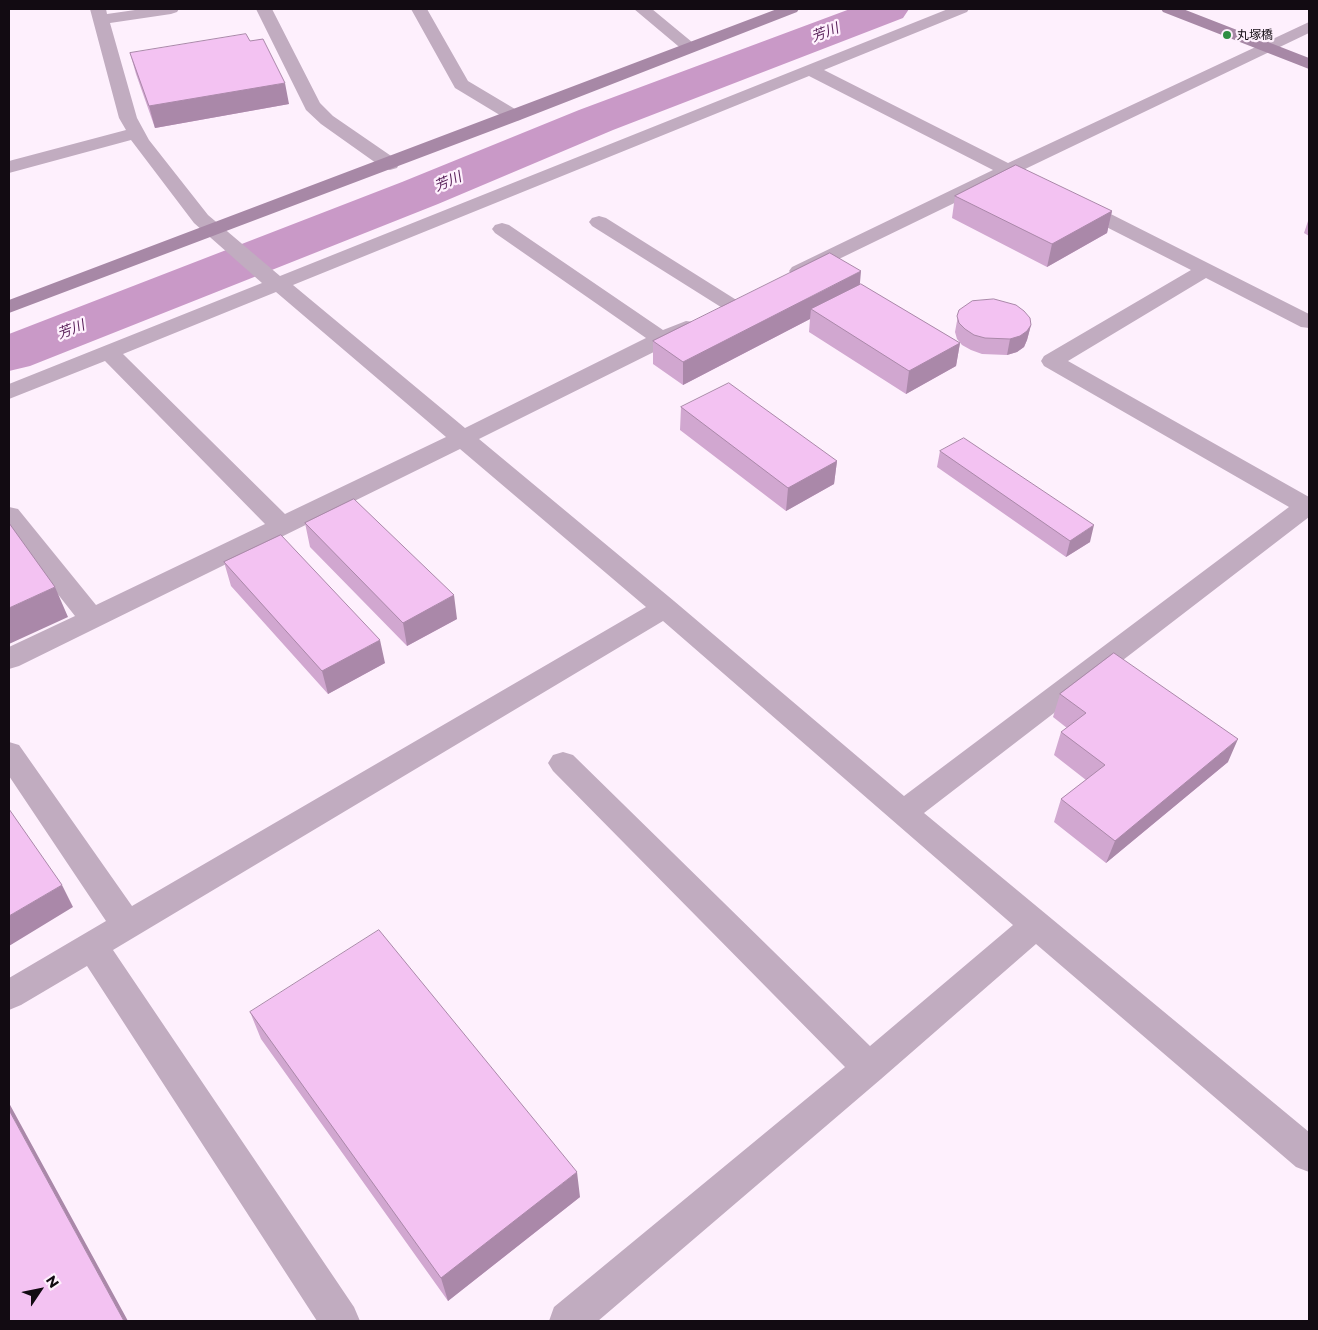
<!DOCTYPE html>
<html>
<head>
<meta charset="utf-8">
<style>
  body { margin:0 }
  #map { position:relative; width:1318px; height:1330px; overflow:hidden; background:#fef0fd; font-family:Montserrat,sans-serif }
  canvas { display:block }
  .frame { position:absolute; inset:0; border:10px solid #120b12; pointer-events:none }
  .north { position:absolute; left:15px; top:1265px; width:50px; height:50px; -webkit-text-stroke:4px #fef0fd; paint-order:stroke; rotate:56deg; font-size:14px; font-weight:700; line-height:20px; text-align:center; color:#120b12 }
  .north::after { content:''; display:block; margin:auto; width:18px; height:22px; background:#120b12; clip-path:polygon(50% 0,100% 100%,50% 72%,0 100%) }
</style>
</head>
<body>
<div id="map">
<canvas width="1318" height="1330"></canvas>
<div class="frame"></div>
<div class="north">N</div>
</div>
<script>
const ctx = document.querySelector('canvas').getContext('2d');
ctx.lineJoin = 'round';
function paint(path, color) { ctx.fillStyle = color; ctx.fill(path, 'evenodd'); }
function strokePath(path, color, width, dash) { ctx.strokeStyle = color; ctx.lineWidth = width; ctx.lineCap = dash ? 'butt' : 'round'; ctx.setLineDash(dash || []); ctx.stroke(path); }
function write(font, color, halo, rows, align = 'center') {
  ctx.font = font + ' Montserrat,"Noto Sans JP",sans-serif'; ctx.lineWidth = 4.5; ctx.setLineDash([]); ctx.textBaseline = 'middle'; ctx.strokeStyle = halo; ctx.fillStyle = color; for (const [text, x, y, turn = 0] of rows) {
    ctx.save(); ctx.translate(x, y); ctx.rotate((+turn || 0) * Math.PI / 180); ctx.textAlign = isNaN(turn) ? turn : align; if (halo) ctx.strokeText(text, 0, 0); ctx.fillText(text, 0, 0); ctx.restore();
  }
}
const river = new Path2D(`
  M 850,9 L 909,9 L 903,18 L 613,130 L 438,204 L 30,366 L 9,371 L 9,334 L 402,182 L 579,110 Z`);
const street = new Path2D(`
  M 90,9 L 106,9 L 107,14 L 142,9 L 179,9 L 177,12 L 171,14 L 110,23 L 137,118 L 149,140 L 208,215 L 280,276 L 948,9 L 969,9 L 967,12 L 824,70 L 1008,163 L 1309,22 L 1309,33 L 1023,170 L 1029,176 L 1027,180 L 1020,182 L 1008,177 L 806,275 L 799,277 L 792,275 L 789,271 L 792,267 L 993,170 L 809,76 L 293,285 L 465,428 L 646,338 L 495,233 L 492,229 L 495,225 L 502,223 L 509,225 L 663,330 L 686,321 L 694,322 L 697,327 L 694,332 L 479,439 L 674,601 L 904,796 L 1289,507 L 1044,366 L 1041,361 L 1044,356 L 1191,270 L 1069,208 L 1066,204 L 1069,200 L 1076,198 L 1083,200 L 1309,314 L 1309,328 L 1301,327 L 1206,278 L 1068,361 L 1309,497 L 1309,517 L 924,813 L 1309,1132 L 1309,1172 L 1296,1167 L 1036,944 L 881,1079 L 598,1321 L 549,1321 L 554,1307 L 845,1067 L 553,771 L 548,763 L 553,755 L 563,752 L 573,755 L 870,1046 L 1013,925 L 663,621 L 113,950 L 354,1307 L 360,1321 L 317,1321 L 87,966 L 21,1005 L 9,1010 L 9,978 L 106,921 L 9,776 L 9,742 L 19,745 L 132,906 L 646,607 L 460,449 L 19,666 L 9,669 L 9,647 L 75,616 L 9,532 L 9,507 L 18,509 L 96,605 L 265,524 L 105,361 L 9,399 L 9,384 L 262,283 L 194,223 L 131,140 L 9,173 L 9,161 L 126,130 L 119,118 ZM 276,292 L 446,437 L 285,514 L 123,354 Z
  M 256,9 L 272,9 L 320,103 L 333,116 L 397,160 L 399,164 L 397,168 L 390,170 L 383,168 L 321,124 L 306,110 Z
  M 411,9 L 427,9 L 468,81 L 520,112 L 523,116 L 520,120 L 514,121 L 508,120 L 455,88 Z
  M 634,9 L 652,9 L 698,47 L 696,51 L 684,51 Z
  M 599,216 L 606,218 L 738,301 L 742,305 L 738,309 L 731,311 L 724,309 L 592,226 L 589,222 L 592,218 Z`);
const secondary = new Path2D(`
  M 777,9 L 799,9 L 797,12 L 520,120 L 9,313 L 9,300 Z
  M 1161,9 L 1183,9 L 1309,58 L 1309,69 L 1163,12 Z`);
const wall = new Path2D(`
  M 250,41 L 289,104 L 155,128 L 136,74 L 130,53 Z
  M 955,196 L 1112,211 L 1107,233 L 1047,267 L 952,218 Z
  M 1309,218 L 1309,236 L 1304,233 Z
  M 860,284 L 960,343 L 956,366 L 906,394 L 809,332 L 810,319 L 683,385 L 653,364 L 653,341 Z
  M 959,310 L 1031,325 L 1027,340 L 1024,347 L 1017,352 L 1007,355 L 982,354 L 971,350 L 962,345 L 957,339 L 955,332 Z
  M 681,407 L 837,461 L 834,484 L 786,511 L 680,430 Z
  M 940,451 L 1090,542 L 1066,557 L 937,467 Z
  M 305,523 L 457,619 L 407,646 L 310,547 Z
  M 224,562 L 385,663 L 328,694 L 231,586 Z
  M 1060,694 L 1228,762 L 1106,863 L 1054,822 L 1061,799 L 1086,780 L 1054,755 L 1061,732 L 1067,728 L 1053,717 Z
  M 250,1012 L 580,1197 L 448,1301 L 261,1039 Z`);
const shadedWall = new Path2D(`
  M 285,83 L 289,104 L 155,128 L 149,106 Z
  M 1112,211 L 1107,233 L 1047,267 L 1052,244 Z
  M 861,271 L 859,294 L 811,309 L 810,319 L 683,385 L 683,362 Z
  M 1031,325 L 1027,340 L 1024,347 L 1017,352 L 1007,355 L 1010,339 Z
  M 960,343 L 956,366 L 906,394 L 909,371 Z
  M 837,461 L 834,484 L 786,511 L 788,488 Z
  M 1094,525 L 1090,542 L 1066,557 L 1070,541 Z
  M 55,587 L 68,617 L 9,644 L 9,608 Z
  M 454,595 L 457,619 L 407,646 L 403,623 Z
  M 380,640 L 385,663 L 328,694 L 322,671 Z
  M 1238,739 L 1228,762 L 1106,863 L 1115,841 Z
  M 62,885 L 73,907 L 9,946 L 9,916 Z
  M 9,1103 L 128,1321 L 124,1321 L 9,1110 Z
  M 577,1172 L 580,1197 L 448,1301 L 441,1278 Z`);
const building = new Path2D(`
  M 246,34 L 250,41 L 263,39 L 285,83 L 149,106 L 130,53 Z
  M 1016,165 L 1112,211 L 1052,244 L 955,196 Z
  M 830,253 L 861,271 L 683,362 L 653,341 Z
  M 861,284 L 960,343 L 909,371 L 811,309 Z
  M 994,299 L 1016,305 L 1024,311 L 1030,318 L 1031,325 L 1027,331 L 1020,336 L 1010,339 L 985,338 L 974,335 L 965,329 L 959,323 L 957,316 L 959,310 L 972,301 Z
  M 729,383 L 837,461 L 788,488 L 681,407 Z
  M 964,438 L 1094,525 L 1070,541 L 940,451 Z
  M 354,499 L 454,595 L 403,623 L 305,523 Z
  M 9,523 L 55,587 L 9,608 Z
  M 281,535 L 380,640 L 322,671 L 224,562 Z
  M 1114,653 L 1238,739 L 1115,841 L 1061,799 L 1105,765 L 1061,732 L 1086,713 L 1060,694 Z
  M 9,809 L 62,885 L 9,916 Z
  M 379,930 L 577,1172 L 441,1278 L 250,1012 Z
  M 9,1110 L 124,1321 L 9,1321 Z`);
const markers = [
  [1227,35,5,"#2e8e42"]
];
const farPoinames = [
  ["丸塚橋",1237,35]
];
const farWaternames = [
  ["芳川",825,33,-21],
  ["芳川",448,182,-23],
  ["芳川",71,330,-21]
];
paint(river, '#c999c7');
paint(street, '#c1acc0');
paint(secondary, '#a788a6');
paint(wall, '#d1a7d0');
paint(shadedWall, '#aa88a9');
paint(building, '#f3c2f2');
strokePath(building, '#aa88a9', 1);
for (const [x, y, r, color] of markers) { const dot = new Path2D(); dot.arc(x, y, r, 0, 2 * Math.PI); ctx.fillStyle = color; ctx.fill(dot); strokePath(dot, '#fef0fd', 2); }
write('12px', '#120b12', '#fef0fd', farPoinames, 'left');
write('italic 14px', '#5a225b', '#fef0fd', farWaternames);
</script>
</body>
</html>
